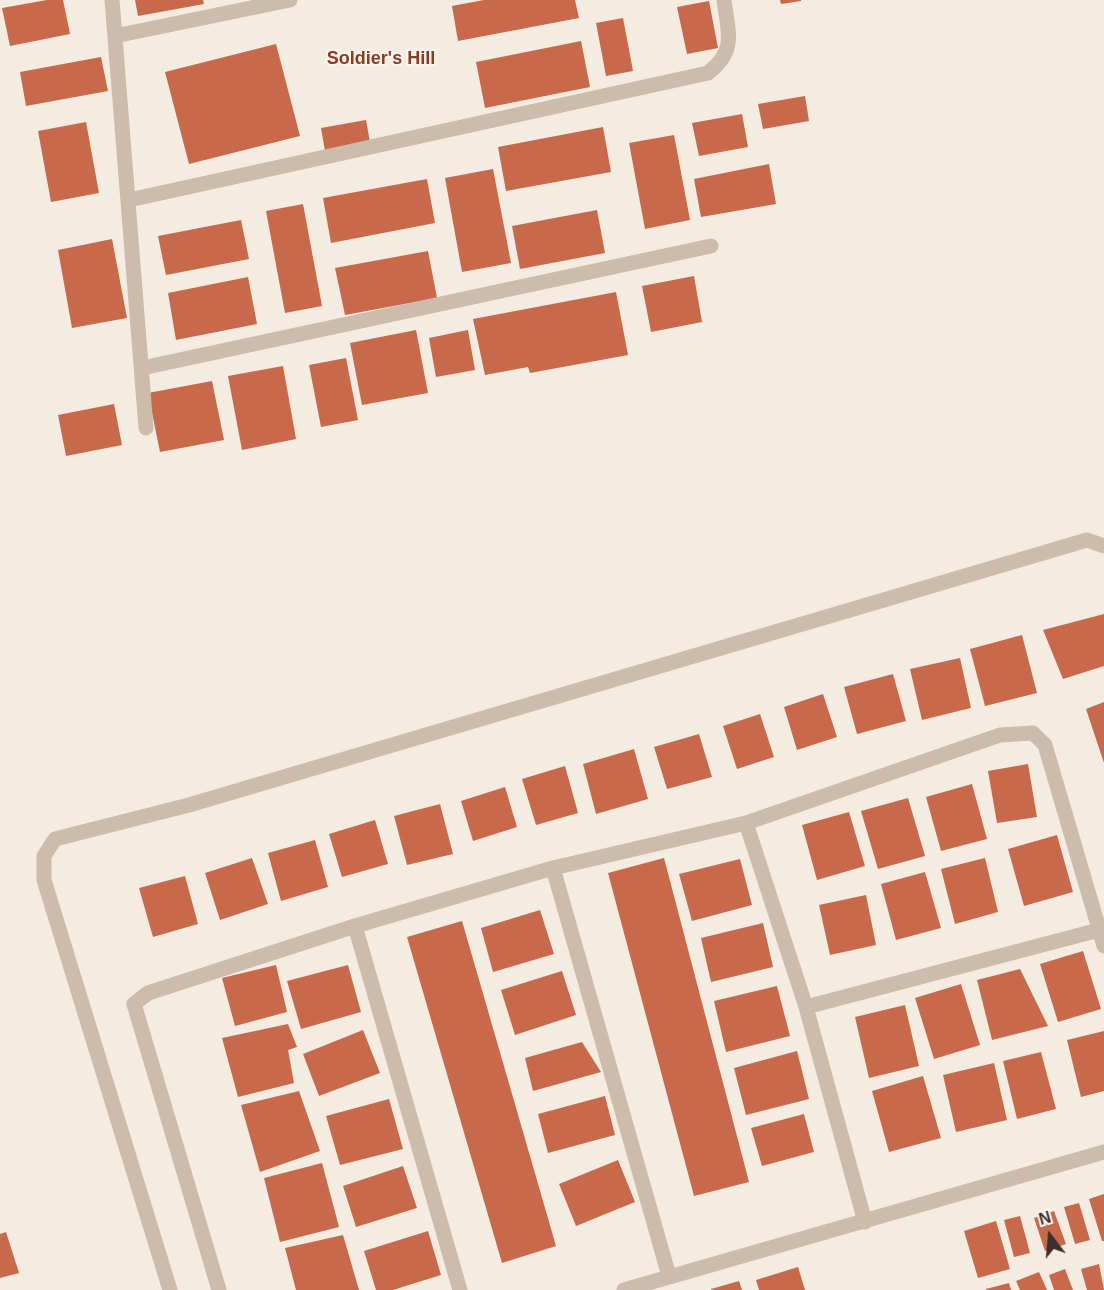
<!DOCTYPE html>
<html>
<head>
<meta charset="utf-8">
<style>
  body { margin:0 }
  #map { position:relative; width:1104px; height:1290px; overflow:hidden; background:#f4ebe1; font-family:Arial,sans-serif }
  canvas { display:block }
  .north { position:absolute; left:1020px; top:1206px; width:60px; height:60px; -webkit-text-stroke:4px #fbf5ee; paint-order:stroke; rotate:344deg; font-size:16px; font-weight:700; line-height:24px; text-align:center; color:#3b302b }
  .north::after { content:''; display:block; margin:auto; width:21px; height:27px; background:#3b302b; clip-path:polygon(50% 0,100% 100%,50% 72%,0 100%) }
</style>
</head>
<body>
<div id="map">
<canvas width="1104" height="1290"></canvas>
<div class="north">N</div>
</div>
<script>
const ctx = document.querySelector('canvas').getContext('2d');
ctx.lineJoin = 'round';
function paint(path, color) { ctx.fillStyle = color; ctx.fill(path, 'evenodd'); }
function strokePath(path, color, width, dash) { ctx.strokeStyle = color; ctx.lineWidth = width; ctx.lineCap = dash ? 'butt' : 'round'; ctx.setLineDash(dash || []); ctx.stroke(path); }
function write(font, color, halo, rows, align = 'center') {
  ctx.font = font + ' Arial,sans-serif'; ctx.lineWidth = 4.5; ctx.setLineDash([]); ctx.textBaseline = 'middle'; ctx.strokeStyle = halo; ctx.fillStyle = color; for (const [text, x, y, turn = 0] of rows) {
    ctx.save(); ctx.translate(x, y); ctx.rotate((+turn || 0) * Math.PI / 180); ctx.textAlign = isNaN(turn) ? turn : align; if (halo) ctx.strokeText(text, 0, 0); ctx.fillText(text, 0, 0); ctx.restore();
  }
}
const building = new Path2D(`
  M 47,0 L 63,0 L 70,34 L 10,46 L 2,8 Z
  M 135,0 L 203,0 L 204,4 L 138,16 Z
  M 484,0 L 575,0 L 579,18 L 458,41 L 452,6 Z
  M 780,0 L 801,0 L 801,1 L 781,4 Z
  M 709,1 L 718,48 L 687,54 L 677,7 Z
  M 623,18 L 633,71 L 606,76 L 596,23 Z
  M 581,41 L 590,87 L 485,108 L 476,62 Z
  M 276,44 L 300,136 L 189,164 L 165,72 Z
  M 101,57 L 108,91 L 26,106 L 20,72 Z
  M 805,96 L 809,121 L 763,129 L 758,104 Z
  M 742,114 L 748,147 L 699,156 L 692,123 Z
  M 366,120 L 370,142 L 325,151 L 321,128 Z
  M 86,122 L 99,193 L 51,202 L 38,131 Z
  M 603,127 L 611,172 L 506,191 L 498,147 Z
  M 674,135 L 690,220 L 645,229 L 629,143 Z
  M 769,164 L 776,204 L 701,217 L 694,179 Z
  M 493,169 L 511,263 L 462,272 L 445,178 Z
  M 427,179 L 435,223 L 331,243 L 323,198 Z
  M 303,204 L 322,306 L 285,313 L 266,211 Z
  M 597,210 L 605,253 L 520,269 L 512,226 Z
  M 241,220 L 249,259 L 166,275 L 158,236 Z
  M 112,239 L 127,318 L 72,328 L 58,250 Z
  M 428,251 L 437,298 L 345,315 L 335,268 Z
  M 694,276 L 702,322 L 651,332 L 642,286 Z
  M 248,277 L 257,324 L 176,340 L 168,293 Z
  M 616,292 L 628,355 L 530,373 L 528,367 L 485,375 L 473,319 Z
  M 416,330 L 428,393 L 362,405 L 350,343 Z
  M 468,330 L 475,370 L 436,377 L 429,338 Z
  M 346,358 L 358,420 L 321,427 L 309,365 Z
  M 283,366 L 296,439 L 242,450 L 228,376 Z
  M 212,381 L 224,440 L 160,452 L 148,393 Z
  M 114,404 L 122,445 L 66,456 L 58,415 Z
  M 1104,614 L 1104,666 L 1063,679 L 1043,630 Z
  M 1022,635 L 1037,693 L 985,706 L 970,649 Z
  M 960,658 L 971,708 L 922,720 L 910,669 Z
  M 893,674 L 906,721 L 857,734 L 844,687 Z
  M 823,694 L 837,737 L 797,750 L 784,707 Z
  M 1104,702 L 1104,763 L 1086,709 Z
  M 760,714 L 774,757 L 737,769 L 723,726 Z
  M 699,734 L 712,777 L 667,789 L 654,747 Z
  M 634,749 L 648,799 L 596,814 L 583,764 Z
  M 1028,764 L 1037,817 L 997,823 L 988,771 Z
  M 565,766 L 578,813 L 536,825 L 522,779 Z
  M 972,784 L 987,839 L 941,851 L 926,797 Z
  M 505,787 L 517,827 L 473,841 L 461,801 Z
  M 908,798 L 925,856 L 878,869 L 861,811 Z
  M 440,804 L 453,854 L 407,865 L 394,816 Z
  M 849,812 L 865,866 L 817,880 L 802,825 Z
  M 375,820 L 388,864 L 342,877 L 329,834 Z
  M 1057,835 L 1073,892 L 1024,906 L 1008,849 Z
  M 315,840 L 328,887 L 281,901 L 268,853 Z
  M 252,858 L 268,904 L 220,920 L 205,873 Z
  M 664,858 L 749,1182 L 694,1196 L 608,873 Z
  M 985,858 L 998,912 L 955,924 L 941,869 Z
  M 740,859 L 752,905 L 692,921 L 679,874 Z
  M 925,872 L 941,928 L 896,940 L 881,884 Z
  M 185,876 L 198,924 L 153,937 L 139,888 Z
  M 866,895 L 876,945 L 830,955 L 819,905 Z
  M 540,910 L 554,954 L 493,972 L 481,928 Z
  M 462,921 L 556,1246 L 502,1263 L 407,937 Z
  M 763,923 L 773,967 L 711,982 L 701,938 Z
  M 1083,951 L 1101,1009 L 1058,1022 L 1040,964 Z
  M 276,965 L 287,1012 L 235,1026 L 222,978 Z
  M 348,965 L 361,1012 L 301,1029 L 287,981 Z
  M 1020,969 L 1048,1026 L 992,1040 L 977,980 Z
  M 562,971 L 576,1015 L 515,1035 L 501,990 Z
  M 961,984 L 980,1045 L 934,1059 L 915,998 Z
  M 777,986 L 790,1036 L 726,1052 L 714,1001 Z
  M 905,1005 L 919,1066 L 869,1078 L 855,1017 Z
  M 288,1024 L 297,1047 L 288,1050 L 294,1083 L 238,1097 L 222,1038 Z
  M 363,1030 L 380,1073 L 319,1096 L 303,1054 Z
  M 1104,1031 L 1104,1091 L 1081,1097 L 1067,1040 Z
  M 582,1042 L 601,1072 L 533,1091 L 525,1058 Z
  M 797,1051 L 809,1099 L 746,1115 L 734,1068 Z
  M 1041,1052 L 1056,1109 L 1017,1119 L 1003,1061 Z
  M 994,1063 L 1007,1120 L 956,1132 L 943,1075 Z
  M 923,1076 L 941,1138 L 889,1152 L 872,1091 Z
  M 299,1091 L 320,1151 L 260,1172 L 241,1105 Z
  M 605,1096 L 615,1135 L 548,1153 L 538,1114 Z
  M 389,1099 L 403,1149 L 340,1165 L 326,1116 Z
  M 804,1114 L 814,1152 L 762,1166 L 751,1128 Z
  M 618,1160 L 635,1202 L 576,1226 L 559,1184 Z
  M 322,1163 L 339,1227 L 280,1242 L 264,1178 Z
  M 403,1166 L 417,1208 L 356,1227 L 343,1186 Z
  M 1104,1194 L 1104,1241 L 1102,1241 L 1089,1199 Z
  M 1079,1203 L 1090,1240 L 1075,1244 L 1064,1207 Z
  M 1054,1211 L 1066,1244 L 1045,1251 L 1034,1218 Z
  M 1020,1216 L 1030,1253 L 1014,1257 L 1004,1220 Z
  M 996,1221 L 1010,1269 L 978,1278 L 964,1231 Z
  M 428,1231 L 441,1275 L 393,1290 L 376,1290 L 364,1251 Z
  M 6,1232 L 19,1273 L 0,1278 L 0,1234 Z
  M 343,1235 L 359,1290 L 296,1290 L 285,1248 Z
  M 1099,1264 L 1104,1290 L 1087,1290 L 1081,1269 Z
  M 798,1267 L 805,1290 L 759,1290 L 756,1280 Z
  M 1065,1269 L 1073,1290 L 1054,1290 L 1049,1275 Z
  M 1039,1272 L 1047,1290 L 1020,1290 L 1016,1281 Z
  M 739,1281 L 742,1290 L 711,1290 L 711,1289 Z
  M 1009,1283 L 1011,1290 L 986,1290 L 986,1289 Z`);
const street = new Path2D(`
  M 112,0 L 146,428
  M 115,36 L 290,0
  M 129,200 L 708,73 C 737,50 728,33 724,0
  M 142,368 L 711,246
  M 746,823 L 806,1007 L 865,1222
  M 553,868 L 669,1276
  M 355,926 L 460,1290
  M 806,1007 L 1099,930
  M 170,1290 L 44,880 L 44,856 L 55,839 L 189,805 L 1087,540 L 1104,546
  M 219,1290 L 134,1004 L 148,993 L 355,926 L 553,868 L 746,823 L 1000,735 L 1033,733 L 1045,745 L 1104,946
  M 624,1290 L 1104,1152`);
const neighbourhoodNames = [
  ["Soldier's Hill",381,59]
];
paint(building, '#c8694b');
strokePath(street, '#cdbbac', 15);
write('bold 18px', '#8c3b22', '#fbf5ee', neighbourhoodNames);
</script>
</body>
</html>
